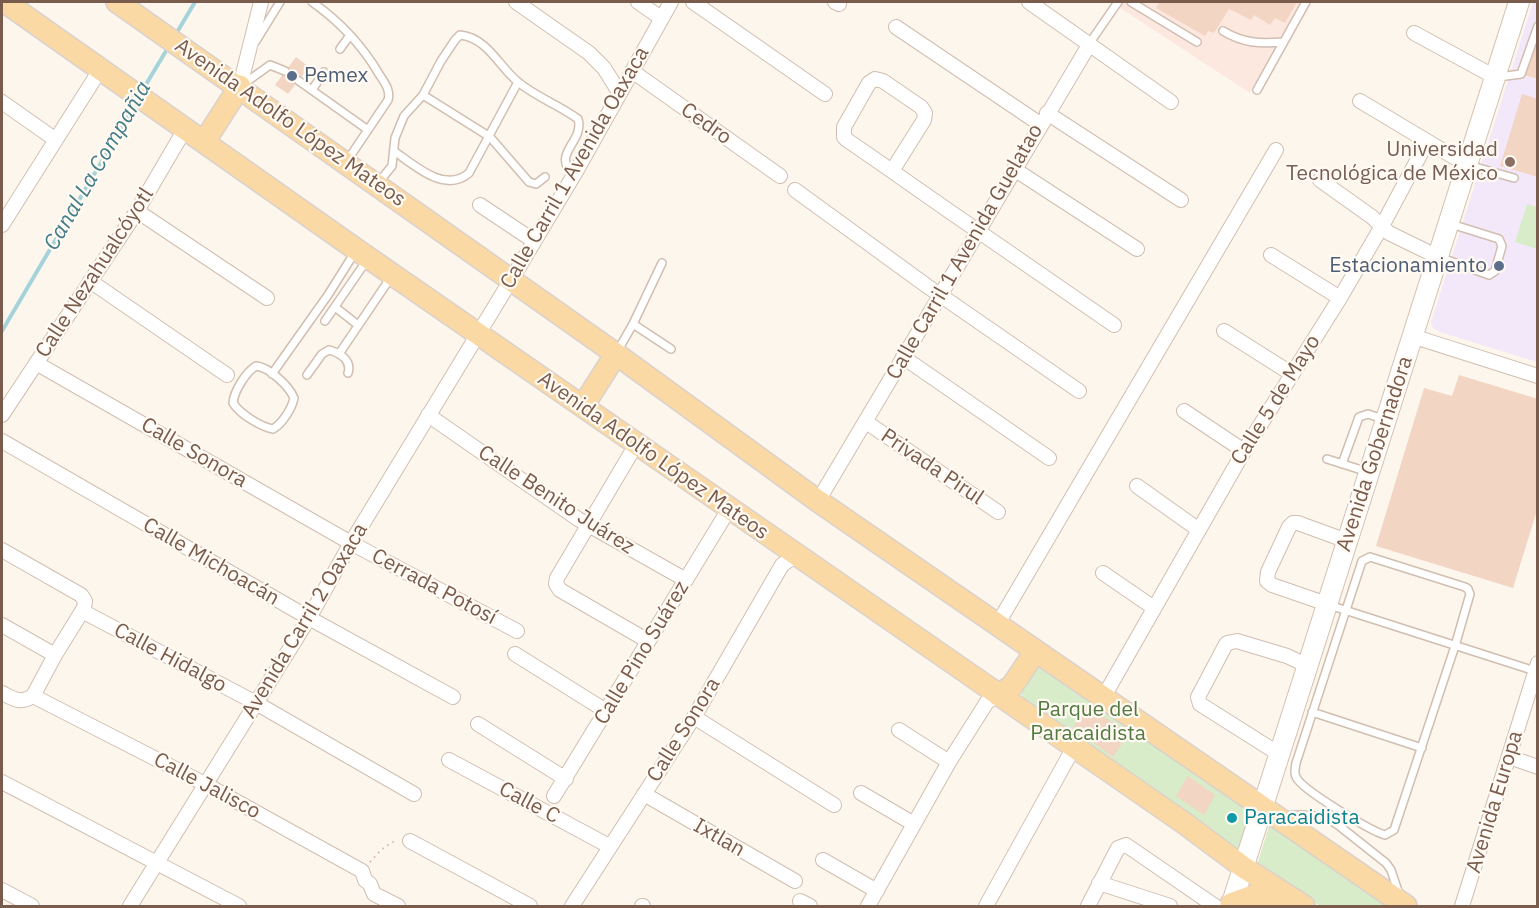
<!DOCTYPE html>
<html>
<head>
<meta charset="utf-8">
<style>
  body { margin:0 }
  #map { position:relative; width:1539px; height:908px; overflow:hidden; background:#fdf6ec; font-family:"IBM Plex Sans",sans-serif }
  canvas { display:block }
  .frame { position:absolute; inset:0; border:3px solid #7a5c4d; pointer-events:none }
</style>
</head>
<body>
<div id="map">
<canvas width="1539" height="908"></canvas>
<div class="frame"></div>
</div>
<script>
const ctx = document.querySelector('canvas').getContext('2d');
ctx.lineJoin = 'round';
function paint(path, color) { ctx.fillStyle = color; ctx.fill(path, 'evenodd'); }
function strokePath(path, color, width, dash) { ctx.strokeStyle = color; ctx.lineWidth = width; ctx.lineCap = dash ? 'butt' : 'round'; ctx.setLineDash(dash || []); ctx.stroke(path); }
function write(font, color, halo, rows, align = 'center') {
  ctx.font = font + ' "IBM Plex Sans",sans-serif'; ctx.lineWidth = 4.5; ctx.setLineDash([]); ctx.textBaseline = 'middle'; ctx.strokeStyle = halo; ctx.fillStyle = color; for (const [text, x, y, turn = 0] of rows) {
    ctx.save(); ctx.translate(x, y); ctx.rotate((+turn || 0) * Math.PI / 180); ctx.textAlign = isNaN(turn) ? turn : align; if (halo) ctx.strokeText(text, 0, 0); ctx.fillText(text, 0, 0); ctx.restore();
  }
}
const commercial = new Path2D(`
  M 1111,2 L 1302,2 L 1250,93 Z`);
const education = new Path2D(`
  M 1533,2 L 1537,2 L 1537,362 L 1440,332 L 1433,328 L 1431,322 Z`);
const green = new Path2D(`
  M 1527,204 L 1537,207 L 1537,249 L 1515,242 Z
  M 1041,665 L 1252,811 L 1240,854 L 1030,708 L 1021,695 L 1027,675 Z
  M 1270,823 L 1387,906 L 1320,906 L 1257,865 Z`);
const stream = new Path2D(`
  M 176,34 L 195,2
  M 142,91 L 169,46
  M 2,331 L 136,103`);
const building = new Path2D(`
  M 1159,2 L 1297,2 L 1285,23 L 1275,18 L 1270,25 L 1254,15 L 1251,20 L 1229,9 L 1214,33 L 1208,31 L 1205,36 L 1156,8 Z
  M 1538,34 L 1538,79 L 1524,75 Z
  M 296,57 L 309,67 L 288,94 L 275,85 Z
  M 1522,94 L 1538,99 L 1538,177 L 1500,166 Z
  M 1459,375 L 1538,399 L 1538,507 L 1513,588 L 1376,546 L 1424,388 L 1452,396 Z
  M 1087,706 L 1129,733 L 1113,757 L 1073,728 Z
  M 1188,776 L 1215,795 L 1204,815 L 1176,796 Z`);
const path = new Path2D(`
  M 370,862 C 379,852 386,844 398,840`);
const lane = new Path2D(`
  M 312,2 C 339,21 362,45 379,74 C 384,82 391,90 388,100 L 347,161
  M 1131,2 L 1197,42
  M 1223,31 C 1243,43 1260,44 1282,42
  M 256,41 L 280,2
  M 1089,44 L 1118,2
  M 340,49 L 350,35
  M 1498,77 L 1521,74 L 1538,26
  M 299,81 L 368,130
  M 242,85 L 270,65 L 285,71
  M 312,90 L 324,72
  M 1257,90 L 1306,2
  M 423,95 L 490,137 L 529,182 L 536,184 L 545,177
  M 394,151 C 414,165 445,194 469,173 L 518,82
  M 1468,165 L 1514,178
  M 378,183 L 392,166 L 395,138 L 404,116 L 423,95 L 441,61 L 455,40 L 460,35 C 488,38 499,67 518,82 C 536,97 559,105 578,119 C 585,142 550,154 574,175
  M 1439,257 L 1489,275 L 1495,271 L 1502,246 L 1499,239 L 1451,224
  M 335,307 L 358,325
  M 325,321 L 367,260
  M 633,324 L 671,349
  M 617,352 L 633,324 L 662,263
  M 339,354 L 391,277
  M 256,366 C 269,367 289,386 294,398 C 292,408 283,423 273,429 C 261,427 240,414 233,403 C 234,391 246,372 256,366 Z
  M 272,374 L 328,295 L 355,252
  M 307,375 L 322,354 L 329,350 C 340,353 352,360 348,373
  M 1327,459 L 1368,472
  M 1342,464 L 1359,417 L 1368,414 L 1383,419
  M 1370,557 L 1465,587 L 1468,589 L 1470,594 L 1455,646 L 1394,830 L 1385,835 C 1371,831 1302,790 1296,777 C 1294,773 1295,768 1296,763 L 1362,561 Z
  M 1329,605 L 1535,671
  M 1312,712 L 1422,748
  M 1285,816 C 1305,814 1321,814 1338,825 L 1386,863 L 1391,870 L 1399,894`);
const street = new Path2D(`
  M 516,2 L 589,53 L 604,68 L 619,92
  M 638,2 L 661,18
  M 693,2 L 825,94
  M 835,2 L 839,4
  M 1029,2 L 1171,102
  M 896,27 L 1040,124
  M 1414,33 L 1495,77
  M 632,71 L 780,176
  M 240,86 L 261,2
  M 1360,101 L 1467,165
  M 2,102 L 56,140
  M 1047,113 L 1181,200
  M 1014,169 L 1137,249
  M 892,171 L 924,120 L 925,113 L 921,107 L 883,81 L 875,79 L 869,83 L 844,127 L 844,137 L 847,140 C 891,170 934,201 978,231 L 1114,325
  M 1320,180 L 1372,217 L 1389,233 L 1438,257
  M 795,190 L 927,286 L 1079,391
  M 480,205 L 534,241
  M 137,211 L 267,298
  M 2,225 L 100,70
  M 1271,255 L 1340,298
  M 90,281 L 227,375
  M 1224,331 L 1292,374
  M 1412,336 L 1538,376
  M 903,357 L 1049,458
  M 36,363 L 351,543 L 517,631
  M 1184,411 L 1244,451
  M 2,415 L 137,211 L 185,129
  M 428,415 L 578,519 L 686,580
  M 866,422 L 998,512
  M 2,441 L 309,618 L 453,697
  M 637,443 L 557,578 L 556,584 L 560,590 L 648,641
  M 1137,486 L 1199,530
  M 818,501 L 1089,45
  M 2,550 L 81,595 L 85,601 L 84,608 L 55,655 L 33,696
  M 1103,573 L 1154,608
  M 1327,604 L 1272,585 L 1267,581 L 1268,572 L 1289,527 L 1293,523 L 1298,523 L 1347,541
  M 82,611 L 256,703 L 414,794
  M 2,625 L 55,655
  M 997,625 L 1276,150
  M 515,654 L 606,711
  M 2,693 C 14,699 20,704 33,696 L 205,784 L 362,871 L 365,880 L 370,884 L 374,894 L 398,906
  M 1103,698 L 1244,451 L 1340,298 L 1382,226 L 1427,142
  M 694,717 L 834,805
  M 478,724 L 566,779
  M 899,730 L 949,762
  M 1279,754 L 1200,704 L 1198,697 L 1225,646 L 1227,643 L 1237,641 L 1287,656 L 1308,666
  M 1509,757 L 1538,767
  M 449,760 L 609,846
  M 2,782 L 239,906
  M 861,793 L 914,824
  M 644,794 L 795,881
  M 554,796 L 729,509
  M 410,841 L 530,906
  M 823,860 L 877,891
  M 1099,883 L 1170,906
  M 2,890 L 32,906
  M 800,901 L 810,906
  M 130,906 L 309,618 L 351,543 L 511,280 L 574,175 L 671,2
  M 572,906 L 694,717 L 782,565 L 796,555
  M 642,906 L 643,906
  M 868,906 L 949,762 L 987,702 L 998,695
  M 986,906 L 1074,747
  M 1088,906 L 1118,848 L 1126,845 L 1215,906
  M 1462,906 L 1538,663`);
const secondary = new Path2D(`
  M 1231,906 L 1519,2`);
const primary = new Path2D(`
  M 5,2 L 357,250 L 1184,823 L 1243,867 L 1304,906
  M 117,2 L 616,354 L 818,501 L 1406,906
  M 204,142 L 240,86
  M 583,406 L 616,354
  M 998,695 L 1012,686 L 1035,652
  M 1231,904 L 1256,895 L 1285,898`);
const markers = [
  [292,76,6,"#5c6f8a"],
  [1510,162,6,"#8d6e63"],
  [1499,266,6,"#5c6f8a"],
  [1232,818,6,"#0f9aa8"]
];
const serviceNames = [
  ["Pemex",304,76],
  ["Estacionamiento",1487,266,"right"]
];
const streetNames = [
  ["Avenida Adolfo López Mateos",290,123,35],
  ["Cedro",706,124,35],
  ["Calle Carril 1 Avenida Oaxaca",575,168,-60],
  ["Calle Carril 1 Avenida Guelatao",965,252,-60],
  ["Calle Nezahualcóyotl",95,273,-57],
  ["Calle 5 de Mayo",1276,400,-58],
  ["Calle Sonora",194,453,30],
  ["Avenida Gobernadora",1375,454,-72],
  ["Avenida Adolfo López Mateos",653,456,35],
  ["Privada Pirul",932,467,34],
  ["Calle Benito Juárez",556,500,33],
  ["Calle Michoacán",211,562,30],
  ["Cerrada Potosí",434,587,28],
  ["Avenida Carril 2 Oaxaca",305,621,-59],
  ["Calle Pino Suárez",642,653,-59],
  ["Calle Hidalgo",170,658,28],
  ["Calle Sonora",684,730,-58],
  ["Calle Jalisco",207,786,28],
  ["Avenida Europa",1495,802,-73],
  ["Calle C",529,803,28],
  ["Ixtlan",719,838,30]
];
const educationNames = [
  ["Universidad",1498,150],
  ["Tecnológica de México",1498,174]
];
const parkNames = [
  ["Parque del",1088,710],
  ["Paracaidista",1088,734]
];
const cultureNames = [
  ["Paracaidista",1244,818]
];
const waterNames = [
  ["Canal La Compañia",98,166,-60]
];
paint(commercial, '#fde8e0');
paint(education, '#f3e8fa');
paint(green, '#d8ecc9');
strokePath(stream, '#a5d3da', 4);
paint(building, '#f3d5c3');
strokePath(lane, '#d1beb0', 10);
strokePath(street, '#d1beb0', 16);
strokePath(secondary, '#d6c0b0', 22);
strokePath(primary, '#dad1cd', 24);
strokePath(path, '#d9b8a5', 2, [1.5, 4.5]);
strokePath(lane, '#fff', 7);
strokePath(street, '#fff', 14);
strokePath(secondary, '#fff', 20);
strokePath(primary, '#fbd9a5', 21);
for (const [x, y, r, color] of markers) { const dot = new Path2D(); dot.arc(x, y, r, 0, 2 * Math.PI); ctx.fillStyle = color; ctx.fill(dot); strokePath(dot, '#fffaf3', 2); }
write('21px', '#4e5e75', '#fffaf3', serviceNames, 'left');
write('21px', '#7a5c4d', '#fffaf3', streetNames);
write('21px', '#785e54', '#fffaf3', educationNames, 'right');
write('21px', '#537a41', '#fffaf3', parkNames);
write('21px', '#0d838f', '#fffaf3', cultureNames, 'left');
write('italic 22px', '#437c86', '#fffaf3', waterNames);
</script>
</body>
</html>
